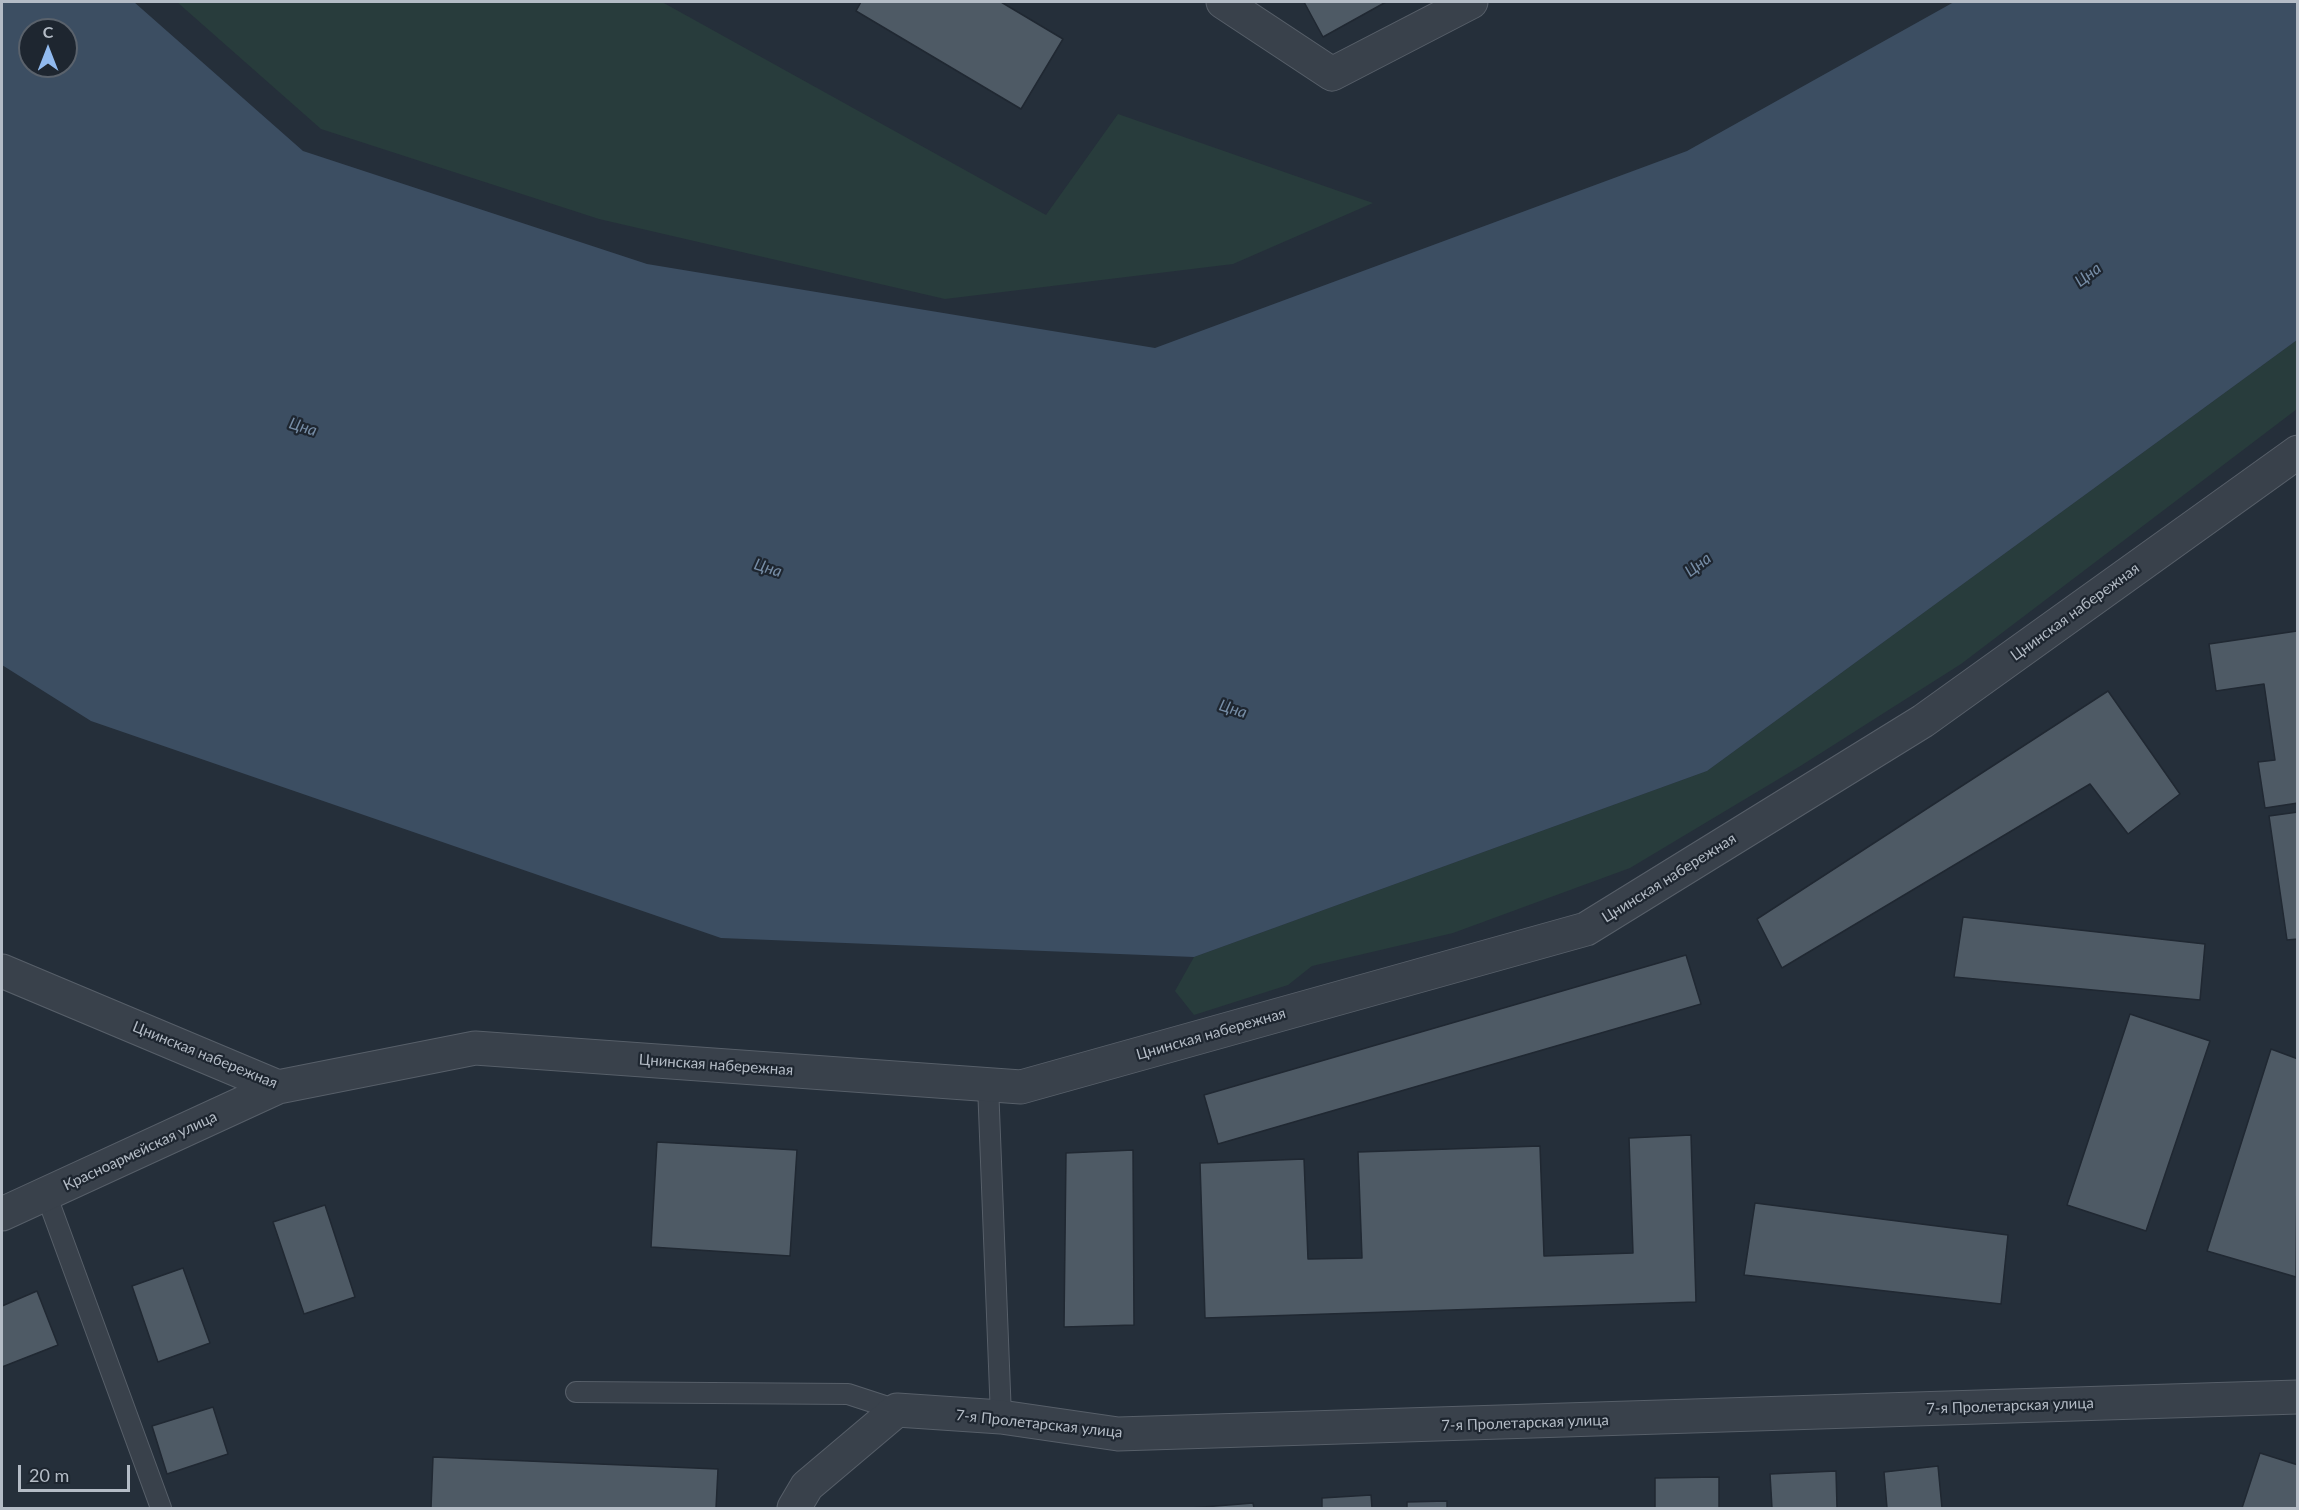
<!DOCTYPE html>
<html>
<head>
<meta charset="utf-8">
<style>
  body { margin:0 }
  #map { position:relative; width:2299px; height:1510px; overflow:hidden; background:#252f3a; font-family:Lato,sans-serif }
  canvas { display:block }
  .frame { position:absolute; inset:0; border:3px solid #b4bcc6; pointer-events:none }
  .north { position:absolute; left:18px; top:18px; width:60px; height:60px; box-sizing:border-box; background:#1e2630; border:2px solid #5a626c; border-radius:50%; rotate:0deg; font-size:16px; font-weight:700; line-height:24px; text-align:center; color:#b4bcc6 }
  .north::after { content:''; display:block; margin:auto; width:21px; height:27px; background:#91baef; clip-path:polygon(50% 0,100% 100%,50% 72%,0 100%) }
  .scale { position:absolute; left:18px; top:1465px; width:112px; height:27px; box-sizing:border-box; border:3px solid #b4bcc6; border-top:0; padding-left:8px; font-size:18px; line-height:21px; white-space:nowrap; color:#b4bcc6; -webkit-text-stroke:4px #1e2630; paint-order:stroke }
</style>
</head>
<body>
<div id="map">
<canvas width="2299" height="1510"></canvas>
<div class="frame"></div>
<div class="north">С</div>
<div class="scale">20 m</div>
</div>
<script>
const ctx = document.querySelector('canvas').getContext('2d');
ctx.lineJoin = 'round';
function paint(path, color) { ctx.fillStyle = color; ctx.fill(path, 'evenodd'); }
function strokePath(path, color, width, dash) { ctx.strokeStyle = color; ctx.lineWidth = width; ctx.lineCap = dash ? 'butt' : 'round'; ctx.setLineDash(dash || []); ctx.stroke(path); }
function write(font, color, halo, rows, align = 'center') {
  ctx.font = font + ' Lato,sans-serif'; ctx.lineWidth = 4.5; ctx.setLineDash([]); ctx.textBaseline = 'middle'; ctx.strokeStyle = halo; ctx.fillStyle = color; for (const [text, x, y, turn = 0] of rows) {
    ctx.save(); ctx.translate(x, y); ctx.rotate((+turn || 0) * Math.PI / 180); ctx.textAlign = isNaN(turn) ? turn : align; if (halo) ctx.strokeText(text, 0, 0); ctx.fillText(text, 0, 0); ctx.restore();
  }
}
const green = new Path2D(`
  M 177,2 L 662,2 L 1046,215 L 1118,114 L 1373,203 L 1233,264 L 945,299 L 599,219 L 321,129 Z
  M 2297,340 L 2297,409 L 1961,664 L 1802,765 L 1630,868 L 1453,933 L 1312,966 L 1288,985 L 1194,1015 L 1175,991 L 1194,957 L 1707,771 Z`);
const water = new Path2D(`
  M 2,2 L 134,2 L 303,151 L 647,264 L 1155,348 L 1687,151 L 1954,2 L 2297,2 L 2297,340 L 1707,771 L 1194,957 L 721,938 L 91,721 L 2,665 ZM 30,30 L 66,30 L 66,66 L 30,66 Z`);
const building = new Path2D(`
  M 861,2 L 1001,2 L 1063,39 L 1021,109 L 856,11 Z
  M 1304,2 L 1386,2 L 1323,37 Z
  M 2297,631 L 2298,803 L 2265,808 L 2258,762 L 2275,760 L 2264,684 L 2216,691 L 2209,644 Z
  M 2108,691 L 2180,794 L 2128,834 L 2090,784 L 1782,968 L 1757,919 Z
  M 2298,812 L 2298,939 L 2287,940 L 2269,816 Z
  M 1963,917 L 2205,944 L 2200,1000 L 1954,977 Z
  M 1686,955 L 1701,1004 L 1218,1144 L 1204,1095 Z
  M 2130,1014 L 2210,1041 L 2146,1231 L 2067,1205 Z
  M 2271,1049 L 2298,1059 L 2296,1277 L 2207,1251 Z
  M 1691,1135 L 1696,1302 L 1205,1318 L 1200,1163 L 1304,1159 L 1308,1259 L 1362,1258 L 1358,1152 L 1540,1146 L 1544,1256 L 1633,1253 L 1629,1138 Z
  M 657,1142 L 797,1150 L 790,1256 L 651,1247 Z
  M 1133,1150 L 1134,1325 L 1064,1327 L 1066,1153 Z
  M 1755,1203 L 2008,1235 L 2001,1304 L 1744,1275 Z
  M 325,1205 L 355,1297 L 304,1314 L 273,1222 Z
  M 183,1268 L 210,1343 L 158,1362 L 132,1286 Z
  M 37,1291 L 58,1345 L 2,1367 L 2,1306 Z
  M 213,1407 L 228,1454 L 167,1474 L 152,1426 Z
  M 2260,1453 L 2298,1465 L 2298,1508 L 2242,1508 Z
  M 433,1457 L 718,1469 L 716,1508 L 431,1508 Z
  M 1938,1466 L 1942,1508 L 1887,1508 L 1884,1472 Z
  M 1836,1471 L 1837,1508 L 1772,1508 L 1770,1474 Z
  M 1719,1477 L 1719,1508 L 1655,1508 L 1655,1478 Z
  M 1371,1495 L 1372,1508 L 1322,1508 L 1322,1498 Z
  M 1447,1501 L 1447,1508 L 1407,1508 L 1407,1502 Z
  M 1253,1503 L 1254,1508 L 1191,1508 Z`);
const service = new Path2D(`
  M 988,1085 L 1001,1417
  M 46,1194 L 161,1508
  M 576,1392 L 848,1394 L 897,1410`);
const minor = new Path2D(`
  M 1223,2 L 1332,74 L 1471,2
  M 2,971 L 278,1087
  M 2,1214 L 278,1087 L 475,1048 L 1021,1087 L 1586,929 L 1923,721 L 2298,452
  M 794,1508 L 807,1486 L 897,1410 L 1001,1417 L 1118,1434 L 2298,1397`);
const streetNames = [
  ["Цнинская набережная",2075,612,-36],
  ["Цнинская набережная",1669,878,-32],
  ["Цнинская набережная",1211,1034,-16],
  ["Цнинская набережная",205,1055,22],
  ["Цнинская набережная",716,1065,4],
  ["Красноармейская улица",140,1151,-25],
  ["7-я Пролетарская улица",2010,1406,-2],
  ["7-я Пролетарская улица",1525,1423,-2],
  ["7-я Пролетарская улица",1039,1424,6]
];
const waterNames = [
  ["Цна",2088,275,-37],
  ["Цна",303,427,17],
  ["Цна",1698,565,-37],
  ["Цна",768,568,17],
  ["Цна",1233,709,17]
];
paint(green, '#283c3c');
paint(water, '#3c4e62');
paint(building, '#4e5a65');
strokePath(building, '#202832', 1.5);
strokePath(service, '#575f69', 22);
strokePath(minor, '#575f69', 35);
strokePath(service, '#39414b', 20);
strokePath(minor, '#39414b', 33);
write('15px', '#b4bcc6', '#1e2630', streetNames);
write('italic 16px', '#778ea7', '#1e2630', waterNames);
</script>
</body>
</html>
